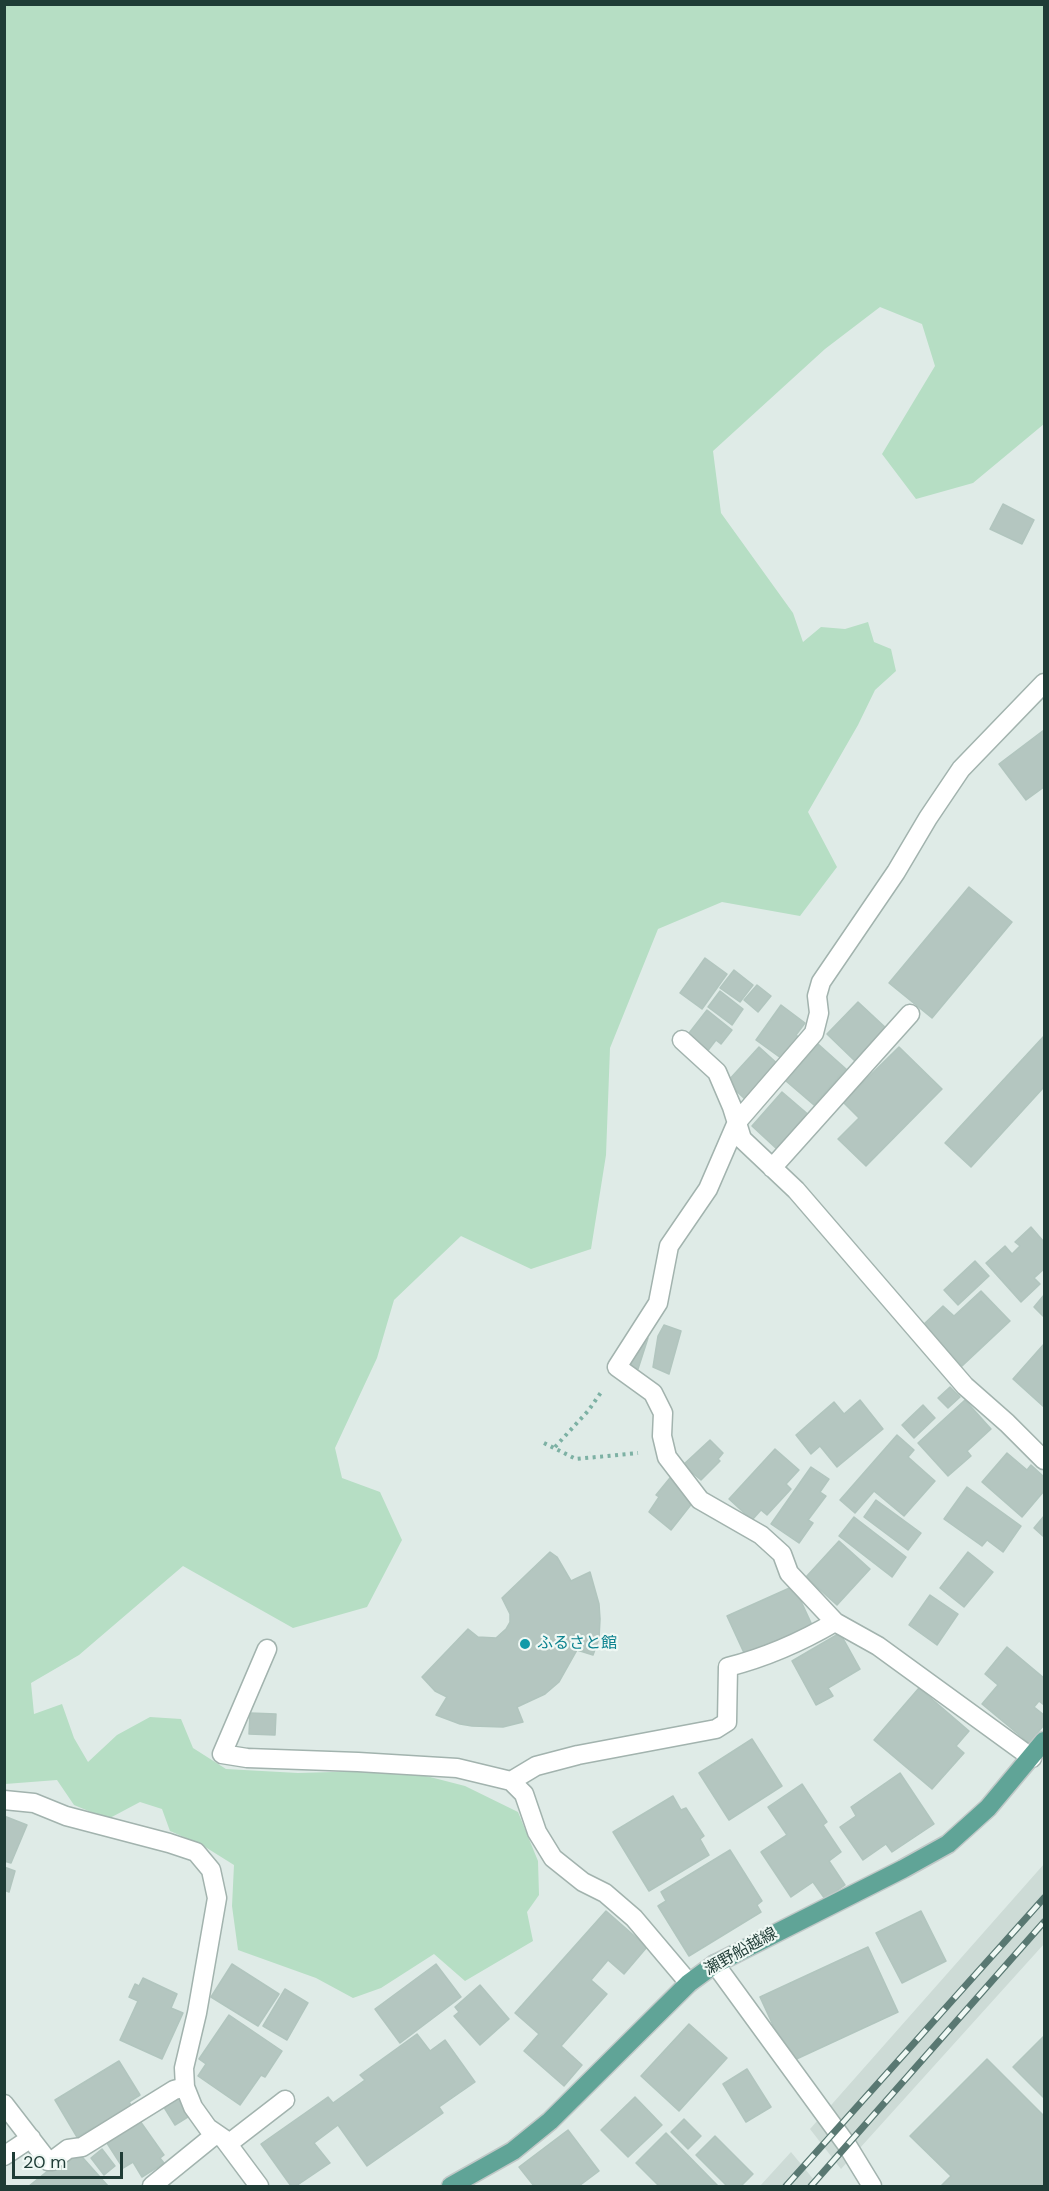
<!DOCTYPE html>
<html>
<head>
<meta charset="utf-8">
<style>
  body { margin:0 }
  #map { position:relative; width:1049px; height:2191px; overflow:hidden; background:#dfebe7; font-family:"DM Sans",sans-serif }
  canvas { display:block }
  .frame { position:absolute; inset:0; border:6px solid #1f3c36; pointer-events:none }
  .scale { position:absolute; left:12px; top:2152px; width:111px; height:27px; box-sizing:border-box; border:3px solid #1f3c36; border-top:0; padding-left:8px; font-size:18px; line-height:21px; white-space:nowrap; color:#1f3c36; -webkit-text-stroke:4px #eff8f4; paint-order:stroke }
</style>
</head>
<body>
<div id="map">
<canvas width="1049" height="2191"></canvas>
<div class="frame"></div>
<div class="scale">20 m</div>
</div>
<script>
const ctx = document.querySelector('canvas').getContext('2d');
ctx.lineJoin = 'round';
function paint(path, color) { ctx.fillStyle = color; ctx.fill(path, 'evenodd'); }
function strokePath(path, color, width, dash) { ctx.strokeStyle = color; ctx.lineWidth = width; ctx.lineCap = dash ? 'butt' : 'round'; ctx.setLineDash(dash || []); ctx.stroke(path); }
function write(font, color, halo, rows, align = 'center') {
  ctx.font = font + ' "DM Sans","Noto Sans JP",sans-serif'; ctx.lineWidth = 4.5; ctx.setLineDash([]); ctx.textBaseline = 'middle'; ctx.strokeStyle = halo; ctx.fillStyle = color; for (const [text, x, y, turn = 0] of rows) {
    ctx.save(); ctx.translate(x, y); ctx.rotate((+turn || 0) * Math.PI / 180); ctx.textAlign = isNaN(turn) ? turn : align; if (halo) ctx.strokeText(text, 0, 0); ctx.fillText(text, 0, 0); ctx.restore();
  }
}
const built = new Path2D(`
  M 1044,1864 L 1044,1944 L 841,2169 L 810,2129 Z
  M 791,2152 L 819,2186 L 760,2186 Z`);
const green = new Path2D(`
  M 5,5 L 1044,5 L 1044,424 L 973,483 L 916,499 L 882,454 L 935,366 L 922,324 L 880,307 L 825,349 L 713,451 L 721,513 L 793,613 L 803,642 L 821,627 L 845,629 L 868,622 L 874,642 L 891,649 L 896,671 L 875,690 L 858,725 L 808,812 L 837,867 L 800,916 L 722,902 L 658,929 L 610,1048 L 606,1155 L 591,1249 L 531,1269 L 461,1236 L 394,1300 L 377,1358 L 335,1448 L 342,1478 L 380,1492 L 402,1540 L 367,1607 L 293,1628 L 183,1566 L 79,1655 L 31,1683 L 34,1714 L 62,1704 L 74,1738 L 88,1762 L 117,1735 L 150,1717 L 181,1719 L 193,1748 L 226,1769 L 298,1773 L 403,1770 L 465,1786 L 518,1812 L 538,1861 L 539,1895 L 527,1912 L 533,1941 L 465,1981 L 434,1954 L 381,1988 L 353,1998 L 316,1978 L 238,1950 L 232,1906 L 234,1865 L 202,1845 L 170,1831 L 162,1809 L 140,1802 L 108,1819 L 74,1805 L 57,1780 L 5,1784 Z`);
const building = new Path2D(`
  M 1003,504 L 1034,520 L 1022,544 L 990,529 Z
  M 1044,730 L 1044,787 L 1026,800 L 999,764 Z
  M 969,887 L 1012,922 L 932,1018 L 889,983 Z
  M 705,958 L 727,974 L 702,1009 L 680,993 Z
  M 734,970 L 753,985 L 740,1002 L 720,988 Z
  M 757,985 L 771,996 L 758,1012 L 744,1000 Z
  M 720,991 L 743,1009 L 732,1025 L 708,1007 Z
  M 858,1002 L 887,1029 L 856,1062 L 827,1034 Z
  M 781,1005 L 805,1023 L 796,1035 L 801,1039 L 785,1061 L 756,1040 Z
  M 707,1010 L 732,1030 L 721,1044 L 716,1040 L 706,1053 L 686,1037 Z
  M 1044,1036 L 1044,1087 L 971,1167 L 945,1143 Z
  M 818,1044 L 846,1069 L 814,1105 L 786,1081 Z
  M 759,1047 L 780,1066 L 748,1102 L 727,1082 Z
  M 899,1047 L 942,1089 L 866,1166 L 838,1139 L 859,1118 L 843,1102 Z
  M 782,1092 L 810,1116 L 779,1151 L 752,1126 Z
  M 1031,1227 L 1044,1242 L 1044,1269 L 1034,1278 L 1040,1284 L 1021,1302 L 986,1263 L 1005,1246 L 1012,1254 L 1020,1246 L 1015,1242 Z
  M 975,1261 L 989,1276 L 958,1305 L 944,1290 Z
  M 981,1291 L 1010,1321 L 962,1366 L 923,1325 L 943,1306 L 954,1316 Z
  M 1044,1295 L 1044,1317 L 1034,1307 Z
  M 664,1325 L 681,1331 L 669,1374 L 653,1367 L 658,1336 Z
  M 630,1332 L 648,1338 L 638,1369 L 621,1364 Z
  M 1044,1344 L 1044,1407 L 1013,1379 Z
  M 950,1387 L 960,1397 L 948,1408 L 938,1398 Z
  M 860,1400 L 883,1429 L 837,1467 L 820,1446 L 811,1454 L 796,1435 L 834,1402 L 844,1414 Z
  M 965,1400 L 991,1429 L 967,1451 L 971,1456 L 948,1476 L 918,1443 Z
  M 923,1405 L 935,1418 L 914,1438 L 902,1425 Z
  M 897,1435 L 914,1450 L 908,1457 L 935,1481 L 904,1516 L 874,1491 L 855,1513 L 840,1500 Z
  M 710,1440 L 723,1453 L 718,1459 L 720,1461 L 701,1480 L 683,1465 Z
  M 775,1449 L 799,1470 L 786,1484 L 791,1489 L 767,1515 L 761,1510 L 752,1520 L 729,1499 Z
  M 1007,1453 L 1027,1470 L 1031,1465 L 1044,1477 L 1044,1491 L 1022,1517 L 982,1482 Z
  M 811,1467 L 829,1479 L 820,1492 L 826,1496 L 808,1520 L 813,1523 L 799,1543 L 771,1524 Z
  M 674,1473 L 697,1497 L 671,1530 L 649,1512 L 659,1497 L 656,1495 Z
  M 967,1487 L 1021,1526 L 1003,1552 L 987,1540 L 982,1546 L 944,1519 Z
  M 876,1500 L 921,1533 L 908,1550 L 864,1517 Z
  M 1044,1516 L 1044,1537 L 1034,1528 Z
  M 854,1517 L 906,1557 L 892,1577 L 839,1536 Z
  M 839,1541 L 870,1569 L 837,1605 L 806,1577 Z
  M 550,1552 L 557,1557 L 571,1581 L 590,1572 L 599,1604 L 600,1619 L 599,1639 L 593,1655 L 577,1650 L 559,1682 L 545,1694 L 517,1707 L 523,1722 L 503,1727 L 472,1726 L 460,1724 L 436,1715 L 447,1697 L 435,1691 L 422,1677 L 468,1629 L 478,1637 L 496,1638 L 506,1629 L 510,1622 L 510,1614 L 502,1598 Z
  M 968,1552 L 993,1572 L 964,1607 L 940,1588 Z
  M 794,1586 L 812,1625 L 745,1655 L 727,1616 Z
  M 930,1595 L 958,1614 L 937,1645 L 909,1625 Z
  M 840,1633 L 860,1669 L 828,1688 L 833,1696 L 816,1705 L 792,1661 Z
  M 1007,1647 L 1044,1678 L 1044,1705 L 1039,1701 L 1034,1707 L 1044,1715 L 1044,1725 L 1029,1743 L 982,1704 L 998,1685 L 985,1674 Z
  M 919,1688 L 969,1731 L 956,1746 L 964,1753 L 932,1789 L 874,1740 Z
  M 250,1713 L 276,1714 L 275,1735 L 249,1734 Z
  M 752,1739 L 782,1786 L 729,1820 L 699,1773 Z
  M 900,1773 L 934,1824 L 892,1852 L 886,1844 L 863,1860 L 840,1827 L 856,1816 L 851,1807 Z
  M 802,1784 L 827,1822 L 823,1825 L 841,1852 L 829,1861 L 845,1885 L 825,1899 L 813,1882 L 791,1897 L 761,1852 L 787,1835 L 768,1807 Z
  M 673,1796 L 681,1810 L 686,1808 L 704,1836 L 700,1839 L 709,1855 L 649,1891 L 613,1832 Z
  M 4,1816 L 27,1825 L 11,1863 L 4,1861 Z
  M 730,1850 L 762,1901 L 757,1905 L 761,1912 L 689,1956 L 658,1906 L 666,1901 L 661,1892 Z
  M 4,1867 L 15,1871 L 9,1892 L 4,1890 Z
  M 606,1911 L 647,1947 L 624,1974 L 608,1960 L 591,1980 L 607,1994 L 561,2046 L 582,2065 L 564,2086 L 524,2051 L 539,2034 L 515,2013 Z
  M 921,1911 L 946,1961 L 902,1983 L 876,1933 Z
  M 868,1947 L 898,2012 L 790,2062 L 760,1997 Z
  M 232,1964 L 279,1994 L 258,2026 L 211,1997 Z
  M 436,1964 L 461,1997 L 400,2043 L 375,2009 Z
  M 143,1978 L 177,1994 L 171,2008 L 183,2013 L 162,2059 L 120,2040 L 138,2001 L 129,1997 L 135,1984 L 139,1986 Z
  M 480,1985 L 509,2019 L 480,2045 L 454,2016 L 459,2012 L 455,2007 Z
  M 285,1989 L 308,2003 L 287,2040 L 263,2026 Z
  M 229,2015 L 282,2051 L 265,2077 L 261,2075 L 240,2105 L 198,2076 L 206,2064 L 199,2059 Z
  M 689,2024 L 727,2058 L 679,2111 L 641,2076 Z
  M 417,2034 L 430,2051 L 445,2040 L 475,2082 L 439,2107 L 443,2113 L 367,2166 L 338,2125 L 314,2143 L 330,2163 L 296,2186 L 291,2186 L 261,2144 L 328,2097 L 333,2103 L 365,2080 L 360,2075 Z
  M 1044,2036 L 1044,2098 L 1013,2067 Z
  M 987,2059 L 1044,2116 L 1044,2186 L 941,2186 L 951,2176 L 910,2136 Z
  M 119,2061 L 140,2095 L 129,2102 L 133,2108 L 96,2130 L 94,2127 L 77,2137 L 55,2100 Z
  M 747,2069 L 771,2107 L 746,2122 L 723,2084 Z
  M 177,2094 L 191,2115 L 175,2125 L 162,2104 Z
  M 635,2097 L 662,2125 L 628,2157 L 601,2130 Z
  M 684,2119 L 701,2136 L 688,2149 L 671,2132 Z
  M 140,2121 L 164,2155 L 160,2158 L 164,2163 L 142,2177 L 133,2162 L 123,2168 L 107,2143 Z
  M 568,2130 L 599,2171 L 579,2186 L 534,2186 L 519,2167 Z
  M 666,2133 L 718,2186 L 659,2186 L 636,2163 Z
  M 715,2136 L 753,2174 L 741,2186 L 727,2186 L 696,2155 Z
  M 75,2149 L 108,2186 L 29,2186 Z
  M 102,2149 L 115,2166 L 104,2175 L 91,2158 Z`);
const path = new Path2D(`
  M 544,1443 L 576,1459 L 638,1453
  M 555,1447 L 588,1411 L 602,1391`);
const minor = new Path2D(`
  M 682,1040 L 717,1072 L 732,1107 L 742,1139 L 796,1190 L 965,1386 L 1007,1423 L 1044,1460
  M 772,1168 L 910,1014
  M 267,1649 L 222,1754 L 247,1758 L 358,1762 L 457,1768 L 511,1781 L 524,1794 L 537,1832 L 553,1858 L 583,1882 L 605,1893 L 634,1918 L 689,1983
  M 1032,1758 L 878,1646 L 835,1622 L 789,1573 L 782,1554 L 761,1535 L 700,1500 L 667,1457 L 662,1436 L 663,1413 L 653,1393 L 617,1367 L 658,1303 L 669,1246 L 708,1189 L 737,1122 L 814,1033 L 819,1013 L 817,996 L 821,982 L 896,872 L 928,818 L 961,769 L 1044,683
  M 511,1781 L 536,1766 L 578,1755 L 716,1729 L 727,1722 L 728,1667 C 767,1657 801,1642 835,1622
  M 4,1800 L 34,1803 L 66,1816 L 169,1843 L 196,1852 L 211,1870 L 217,1898 L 197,2013 L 184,2068 L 185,2087 L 193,2107 L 208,2128 L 224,2139 L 259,2186
  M 715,1964 L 847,2145 L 872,2186
  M 4,2104 L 48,2161 L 52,2161 L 68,2149 L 82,2147 L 174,2090 L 185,2087
  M 228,2144 L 285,2100
  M 4,2156 L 31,2138
  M 152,2186 L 216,2134`);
const major = new Path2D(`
  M 451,2186 L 513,2151 L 550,2121 L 689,1983 L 715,1964 L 903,1869 L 948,1844 L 988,1808 L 1044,1741`);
const rail = new Path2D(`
  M 786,2186 L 1044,1898
  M 811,2186 L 1044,1922`);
const markers = [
  [525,1644,6,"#0f9aa8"]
];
const cultureNames = [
  ["ふるさと館",537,1644]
];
const streetNames = [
  ["瀬野船越線",741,1952,-29]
];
paint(built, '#cddbd6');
paint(green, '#b6dec4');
paint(building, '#b4c6c0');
strokePath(building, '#b1c5be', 1.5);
strokePath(minor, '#a2b3ae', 21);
strokePath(major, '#c0c8c7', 21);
strokePath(path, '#7db1a4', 4, [3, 4.5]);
strokePath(minor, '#fff', 18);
strokePath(major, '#60a497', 18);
strokePath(rail, '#597872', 7);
strokePath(rail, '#eff8f4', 4.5, [14]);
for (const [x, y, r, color] of markers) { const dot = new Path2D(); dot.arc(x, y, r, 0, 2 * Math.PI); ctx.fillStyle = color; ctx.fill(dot); strokePath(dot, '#eff8f4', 2); }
write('16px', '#0d838f', '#eff8f4', cultureNames, 'left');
write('16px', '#1f3c36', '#eff8f4', streetNames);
</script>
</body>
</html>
